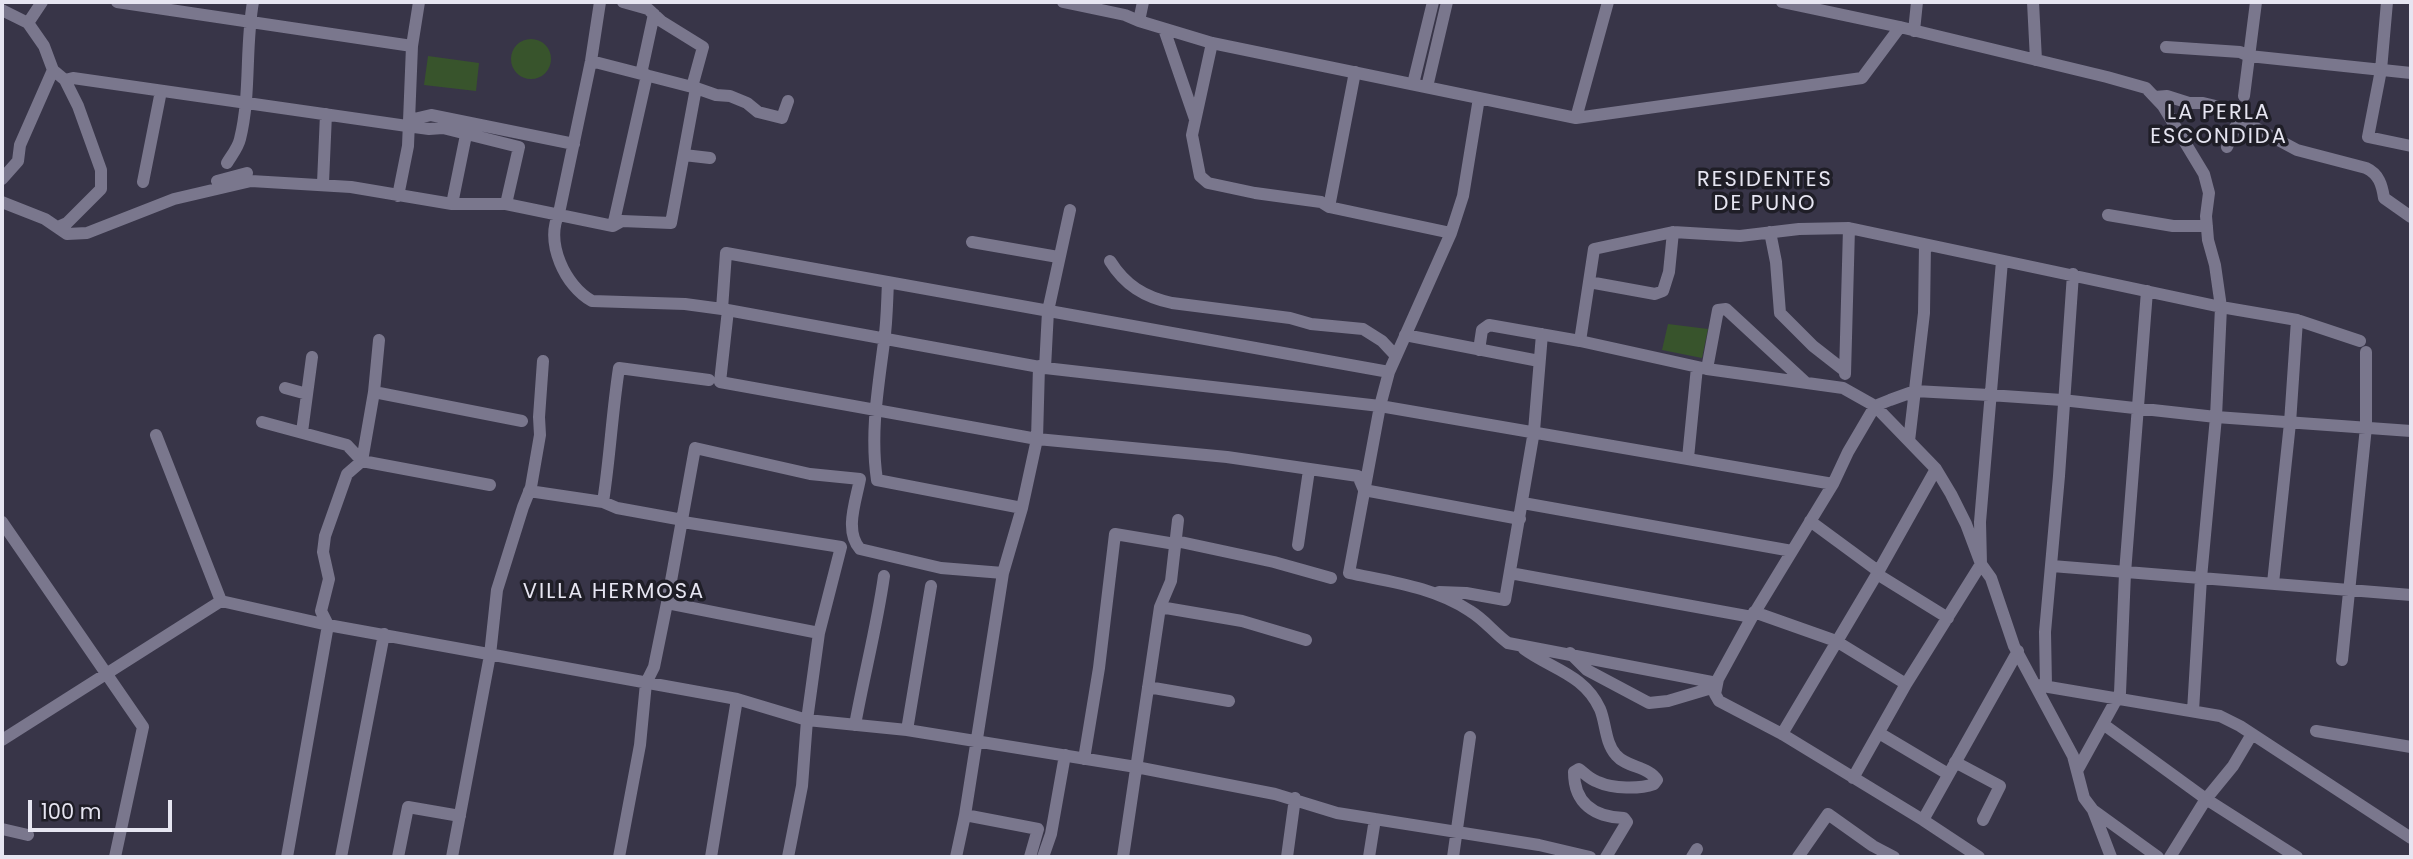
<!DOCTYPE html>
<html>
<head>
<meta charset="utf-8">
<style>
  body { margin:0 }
  #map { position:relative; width:2413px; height:859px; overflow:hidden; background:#383548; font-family:Poppins,sans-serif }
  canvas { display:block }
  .frame { position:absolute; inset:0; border:4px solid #e6e5f1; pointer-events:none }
  .scale { position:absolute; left:28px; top:800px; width:144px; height:32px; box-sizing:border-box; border:4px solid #e6e5f1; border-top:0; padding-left:9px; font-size:21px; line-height:24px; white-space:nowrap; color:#e6e5f1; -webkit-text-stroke:5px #1f1e27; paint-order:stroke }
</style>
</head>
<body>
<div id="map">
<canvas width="2413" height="859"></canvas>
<div class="frame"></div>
<div class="scale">100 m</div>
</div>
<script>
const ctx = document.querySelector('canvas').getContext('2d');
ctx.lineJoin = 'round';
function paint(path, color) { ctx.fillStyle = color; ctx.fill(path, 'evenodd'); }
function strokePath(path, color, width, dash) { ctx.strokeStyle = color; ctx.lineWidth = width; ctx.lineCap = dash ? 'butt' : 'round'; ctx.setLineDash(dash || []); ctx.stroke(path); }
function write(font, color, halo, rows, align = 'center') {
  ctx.font = font + ' Poppins,sans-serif'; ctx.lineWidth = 7; ctx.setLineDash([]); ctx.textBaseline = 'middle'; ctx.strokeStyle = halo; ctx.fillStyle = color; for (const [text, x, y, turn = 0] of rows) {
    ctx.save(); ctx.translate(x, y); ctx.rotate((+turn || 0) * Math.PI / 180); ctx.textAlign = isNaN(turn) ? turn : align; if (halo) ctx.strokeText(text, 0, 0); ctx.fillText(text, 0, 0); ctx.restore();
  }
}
const green = new Path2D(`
  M511 59a20 20 0 1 1 40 0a20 20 0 1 1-40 0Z
  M 428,56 L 479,63 L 476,91 L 424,85 Z
  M 1668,324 L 1708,329 L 1702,358 L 1662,350 Z`);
const minor = new Path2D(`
  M 117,2 L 412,46
  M 600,2 L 591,61 L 559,213 C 545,243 565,286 592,301 L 685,304 L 722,309 L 1045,368 L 1380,406 L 1833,484
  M 623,2 L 648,9 L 661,21 L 703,47 L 692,87
  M 1063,2 L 1125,15 L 1139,21 L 1212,43 L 1576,118 L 1862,78 L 1900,27
  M 1782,2 L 1900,27 L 2107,77 L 2146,88 L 2163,106 L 2204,174 L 2209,193 L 2206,216 L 2208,240 L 2215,265 L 2221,307 L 2216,417 L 2201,578 L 2193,711
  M 2033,2 L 2036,60
  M 2387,2 L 2381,70 L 2368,137 L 2411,146
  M 2,10 L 28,23 L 44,46 L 53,70 L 65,80 L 78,106 L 101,170 L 101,189 L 67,223 L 58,227
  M 1139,21 L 1143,2
  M 28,23 L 42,2
  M 1164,29 L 1195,119
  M 1914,31 L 1917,2
  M 1212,43 L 1192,135 L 1200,176 L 1208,183 L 1255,193 L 1321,202 L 1329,207 L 1451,233
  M 2166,47 L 2240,52 L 2249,56 L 2411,73
  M 591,61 L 696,88 L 716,95 L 730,96 L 747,103 L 758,112 L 782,118 L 788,101
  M 641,74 L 654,14
  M 65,80 L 73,78 L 407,126 L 414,119 L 431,115 L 574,144
  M 1413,84 L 1433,2
  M 1427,87 L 1447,2
  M 2244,96 L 2256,2
  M 2155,97 L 2167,96 L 2189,103 L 2203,103 L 2232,110 L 2239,119 L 2297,150 L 2366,168 C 2379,174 2382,185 2384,198 L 2411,217
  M 1479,98 L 1463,196 L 1451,233 L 1389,372 L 1380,406 L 1349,573 C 1391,582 1434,587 1470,611 C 1485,620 1494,633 1508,643 L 1717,683
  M 1576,118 L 1608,2
  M 407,126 L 429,129 L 443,128 L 519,147 L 506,204
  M 2227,147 L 2239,119
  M 684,155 L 710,158
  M 227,163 C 231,156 238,148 240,139 C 251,95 245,47 253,2
  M 2,179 L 18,161 L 20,145 L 53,70
  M 217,181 L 247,173
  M 143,182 L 161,91
  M 323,183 L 326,114
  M 398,196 L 408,146 L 412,46 L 419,2
  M 2,202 L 45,219 L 67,234 L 87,233 L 174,199 L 251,181 L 351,187 L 452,204 L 506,204 L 613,226 L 622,221 L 671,223 L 696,88
  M 452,204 L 466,135
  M 1329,207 L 1355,72
  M 2108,215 L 2173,226 L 2207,226
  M 613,226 L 647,75
  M 1770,232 L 1776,262 L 1780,313 L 1813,346 L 1845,371
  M 972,242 L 1058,257
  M 1110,261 C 1125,285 1144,297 1172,303 L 1290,318 L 1311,324 L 1363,329 L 1382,341 L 1396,356
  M 888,282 C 887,302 887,322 884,342 C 878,389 870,433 877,480 L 1022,508
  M 1589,282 L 1655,294 L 1663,291 L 1669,272 L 1673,232
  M 722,309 L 726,253 L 1389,372
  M 728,310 L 720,382 L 1037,439 L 1227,457 L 1358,476 L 1364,490 L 1520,519
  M 1405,335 L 1539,361
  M 1580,341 L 1594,249 L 1673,232 L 1740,236 L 1799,229 L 1849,228 L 2221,307 L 2297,320 L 2360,341
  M 1479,350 L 1482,330 L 1489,325 L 1580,341 L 1707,369 L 1843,388 L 1875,406 L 1936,469 L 1951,494 L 1966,524 L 1981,564 L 1991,578 L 2014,646 L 2073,756 L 2084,798 L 2093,810 L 2111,857
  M 1045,368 L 1048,311 L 1070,210
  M 1707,369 L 1718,310 L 1726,309 L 1805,382
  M 1845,374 L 1849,228
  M 285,388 L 307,394
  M 374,392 L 522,421
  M 262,422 L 347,445 L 362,461 L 490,485
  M 302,432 L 312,357
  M 156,435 L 221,601
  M 1909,441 L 1924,313 L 1925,245
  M 1688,458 L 1697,367
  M 529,491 L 603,502 L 617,508 L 683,520
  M 603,502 C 610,457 612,413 619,368 L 709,380
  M 1523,503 L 1792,551
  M 1810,521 L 1878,571
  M 2,522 L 143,727 L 115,857
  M 683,522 L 841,547 L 819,633 L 807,720 L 802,786 L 788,857
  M 1176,541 L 1274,562 L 1331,578
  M 1298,545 L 1309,470
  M 2052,566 L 2411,595
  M 1510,573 L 1752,617
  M 1877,574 L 1948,618
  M 2273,583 L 2290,423 L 2297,320
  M 1439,592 L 1466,593 L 1505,600 L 1534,431 L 1542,334
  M 667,603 L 819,633
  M 1160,607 L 1242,621 L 1306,640
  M 1754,612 L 1836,641 L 1906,684
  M 1524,649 C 1551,669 1584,674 1600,709 C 1606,723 1605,743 1616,755 C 1627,768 1648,766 1657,780 L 1654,784 C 1640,789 1613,789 1598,782 C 1591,780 1585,774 1579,769 L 1574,772 C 1574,804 1595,817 1624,818 L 1627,822 L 1606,857
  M 1570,653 L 1587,670 L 1649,703 L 1668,701 L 1715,687
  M 2342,660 L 2366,427 L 2366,352
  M 2037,685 L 2220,716 L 2240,726 L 2411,838
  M 2046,685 L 2045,632 L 2059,476 L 2073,274
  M 1148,687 L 1229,701
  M 2103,724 L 2206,799 L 2297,857
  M 855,725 C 864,675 877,626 884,576
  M 907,730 L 931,586
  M 2316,731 L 2411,747
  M 1879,733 L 1948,774
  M 1782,734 L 1877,574 L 1936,469
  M 2,740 L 221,601 L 328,625 L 737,699 L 807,720 L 907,730 L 1136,767 L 1275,794 L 1337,813 L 1539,845 L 1590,857
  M 1084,759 L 1099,668 L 1115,534 L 1175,544
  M 1955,762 L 2000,786 L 1983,820
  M 2078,769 L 2120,693 L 2125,573 L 2147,291
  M 1853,778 L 1906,684 L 1981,564 L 1980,522 L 2002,261
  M 2093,810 L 2158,857
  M 965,815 L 1038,829 L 1030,857
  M 1923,820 L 2018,651
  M 2,829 L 28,835
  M 287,857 L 328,625 L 321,611 L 329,579 L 323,552 L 325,536 L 347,474 L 362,461 L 374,392 L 379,340
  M 341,857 L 384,634
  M 398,857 L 408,807 L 460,816
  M 452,857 L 490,655 L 497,590 L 523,507 L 531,487 L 540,435 L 539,417 L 543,361
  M 619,857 L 640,745 L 646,683 L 654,667 L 667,603 L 695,448 L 810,474 L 860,479 C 856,501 844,531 860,549 L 941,568 L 1003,573
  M 711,857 L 737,699
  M 956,857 L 965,815 L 1003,573 L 1022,508 L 1037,439 L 1039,366
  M 1043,857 L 1051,834 L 1065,755
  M 1123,857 L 1160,607 L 1171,581 L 1178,520
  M 1287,857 L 1295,798
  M 1369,857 L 1375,819
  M 1453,857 L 1470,737
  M 1692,857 L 1697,849
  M 1798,857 L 1828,814 L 1873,846 L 1894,857
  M 1979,857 L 1923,820 L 1782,734 L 1719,701 L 1715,694 L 1718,679 L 1752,617 L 1833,484 L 1848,452 L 1875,406 L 1890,400 L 1915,391 L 1989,395 L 2062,400 L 2216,417 L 2411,431
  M 2170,857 L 2206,799 L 2233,766 L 2252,734`);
const neighbourhoodNames = [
  ["LA PERLA",2219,114],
  ["ESCONDIDA",2219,138],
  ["RESIDENTES",1765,181],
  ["DE PUNO",1765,205],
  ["VILLA HERMOSA",614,593]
];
paint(green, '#38542c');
strokePath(minor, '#7a778d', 12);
ctx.letterSpacing = '2px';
write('21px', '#e6e5f1', '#1f1e27', neighbourhoodNames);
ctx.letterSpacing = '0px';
</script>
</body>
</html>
